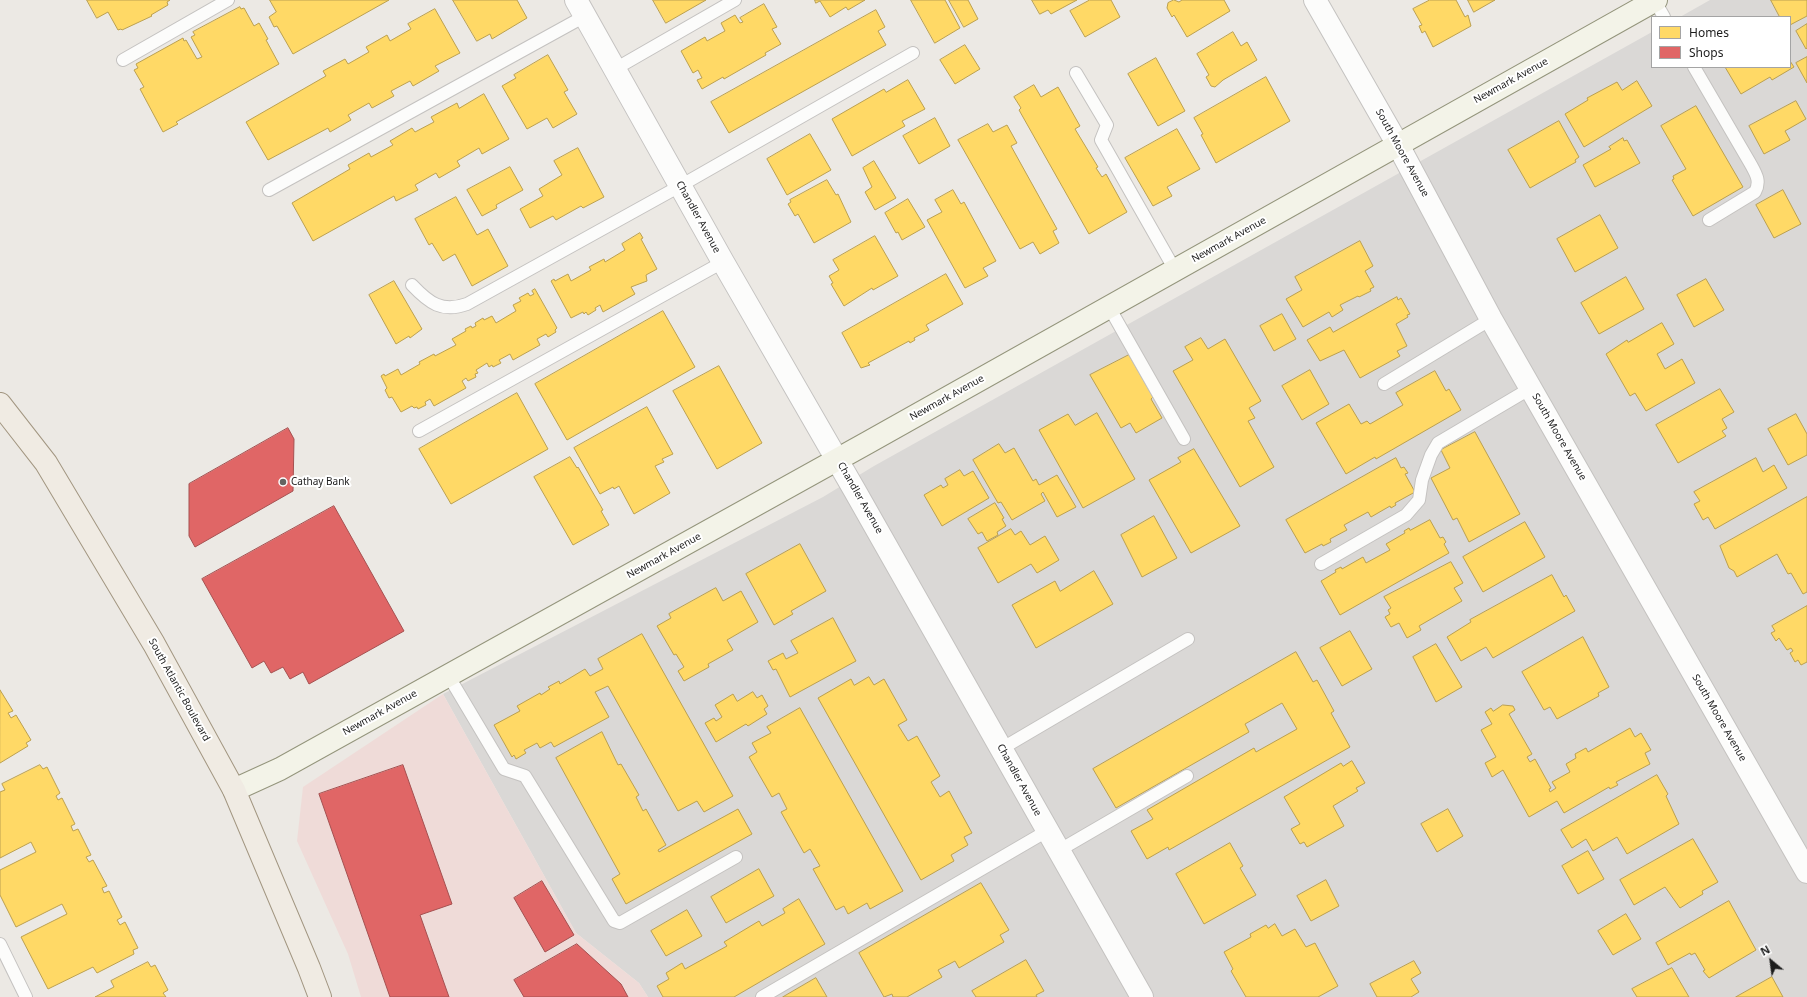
<!DOCTYPE html>
<html>
<head>
<meta charset="utf-8">
<style>
  body { margin:0 }
  #map { position:relative; width:1807px; height:997px; overflow:hidden; background:#ece9e4; font-family:"Noto Sans",sans-serif }
  canvas { display:block }
  .legend { position:absolute; left:1651px; top:16px; width:140px; height:52px; box-sizing:border-box; background:#fff; border:1px solid #a4a4a4; margin:0; padding:5px 7px; list-style:none; font-size:12px; color:#1c1c1c }
  .legend li { display:flex; align-items:center; gap:8px; height:20px }
  .legend b { width:20px; border:1px solid #a4a4a4 }
  .north { position:absolute; left:1751px; top:941px; width:40px; height:40px; -webkit-text-stroke:3px #fff; paint-order:stroke; rotate:331deg; font-size:11px; font-weight:700; line-height:16px; text-align:center; color:#1c1c1c }
  .north::after { content:''; display:block; margin:auto; width:14px; height:18px; background:#1c1c1c; clip-path:polygon(50% 0,100% 100%,50% 72%,0 100%) }
</style>
</head>
<body>
<div id="map">
<canvas width="1807" height="997"></canvas>
<ul class="legend">
<li><b style="height:11px;background:#ffd966"></b>Homes</li>
<li><b style="height:11px;background:#e06666"></b>Shops</li>
</ul>
<div class="north">N</div>
</div>
<script>
const ctx = document.querySelector('canvas').getContext('2d');
ctx.lineJoin = 'round';
function paint(path, color) { ctx.fillStyle = color; ctx.fill(path, 'evenodd'); }
function strokePath(path, color, width, dash) { ctx.strokeStyle = color; ctx.lineWidth = width; ctx.lineCap = dash ? 'butt' : 'round'; ctx.setLineDash(dash || []); ctx.stroke(path); }
function write(font, color, halo, rows, align = 'center') {
  ctx.font = font + ' "Noto Sans",sans-serif'; ctx.lineWidth = 4; ctx.setLineDash([]); ctx.textBaseline = 'middle'; ctx.strokeStyle = halo; ctx.fillStyle = color; for (const [text, x, y, turn = 0] of rows) {
    ctx.save(); ctx.translate(x, y); ctx.rotate((+turn || 0) * Math.PI / 180); ctx.textAlign = isNaN(turn) ? turn : align; if (halo) ctx.strokeText(text, 0, 0); ctx.fillText(text, 0, 0); ctx.restore();
  }
}
const residential = new Path2D(`
  M 1710,0 L 1807,0 L 1807,997 L 648,997 L 639,983 L 576,933 L 443,694 L 823,497 L 874,466 L 1652,32 L 1652,67 L 1790,67 L 1790,17 L 1680,17 Z`);
const commercial = new Path2D(`
  M 443,694 L 576,933 L 639,983 L 648,997 L 361,997 L 348,954 L 297,841 L 303,787 Z`);
const homes = new Path2D(`
  M 87,0 L 170,0 L 167,2 L 168,5 L 151,15 L 152,16 L 122,30 L 121,29 L 118,30 L 108,12 L 97,18 Z
  M 270,0 L 389,0 L 293,54 L 277,26 L 274,27 L 269,17 L 276,12 Z
  M 453,0 L 517,0 L 527,18 L 492,39 L 490,34 L 477,41 Z
  M 653,0 L 706,0 L 666,23 Z
  M 815,0 L 865,0 L 848,10 L 846,7 L 830,17 L 820,1 L 816,3 Z
  M 911,0 L 945,0 L 960,28 L 935,43 Z
  M 949,0 L 968,0 L 978,19 L 964,27 Z
  M 1032,0 L 1077,0 L 1051,14 L 1048,10 L 1040,14 Z
  M 1090,0 L 1111,0 L 1120,17 L 1085,37 L 1070,11 Z
  M 1174,0 L 1179,2 L 1182,0 L 1224,0 L 1230,11 L 1187,37 L 1174,15 L 1172,17 L 1167,8 L 1168,3 Z
  M 1430,0 L 1456,0 L 1465,17 L 1468,15 L 1471,26 L 1433,47 L 1425,31 L 1422,33 L 1419,26 L 1422,25 L 1413,9 Z
  M 1468,0 L 1495,0 L 1474,12 Z
  M 1771,0 L 1807,0 L 1807,16 L 1790,25 L 1790,17 L 1780,17 Z
  M 764,4 L 777,27 L 772,29 L 781,44 L 765,53 L 766,55 L 724,79 L 723,77 L 702,89 L 697,80 L 702,78 L 698,70 L 693,73 L 681,51 L 705,37 L 707,41 L 725,31 L 721,23 L 735,15 L 740,23 L 743,22 L 740,18 Z
  M 240,7 L 241,9 L 244,8 L 254,26 L 259,23 L 268,39 L 266,40 L 279,64 L 176,122 L 178,124 L 163,132 L 140,89 L 144,87 L 134,70 L 138,68 L 136,64 L 183,38 L 184,41 L 186,40 L 197,59 L 202,57 L 191,37 L 195,35 L 193,32 Z
  M 435,9 L 460,53 L 435,66 L 439,71 L 413,86 L 410,81 L 391,91 L 394,96 L 372,108 L 369,103 L 348,115 L 351,120 L 330,132 L 328,128 L 268,160 L 246,122 L 326,76 L 323,71 L 345,59 L 348,64 L 369,52 L 366,47 L 387,35 L 390,41 L 411,29 L 408,24 Z
  M 876,10 L 885,27 L 878,31 L 886,45 L 729,133 L 711,102 Z
  M 1807,24 L 1807,48 L 1806,49 L 1796,31 Z
  M 1233,32 L 1241,46 L 1247,42 L 1257,60 L 1223,80 L 1215,87 L 1211,86 L 1206,77 L 1209,75 L 1197,54 Z
  M 965,45 L 980,69 L 955,84 L 940,60 Z
  M 548,55 L 568,90 L 564,92 L 577,114 L 553,128 L 547,118 L 527,129 L 502,86 L 516,78 L 514,75 Z
  M 1807,57 L 1807,83 L 1796,63 Z
  M 1156,58 L 1185,111 L 1158,126 L 1128,74 Z
  M 1790,61 L 1794,67 L 1772,80 L 1770,77 L 1741,94 L 1725,67 L 1790,67 Z
  M 1266,77 L 1290,121 L 1216,163 L 1201,135 L 1203,134 L 1194,118 Z
  M 908,80 L 925,109 L 902,121 L 905,126 L 852,156 L 832,119 L 884,89 L 886,92 Z
  M 1637,81 L 1652,106 L 1584,147 L 1565,114 L 1588,100 L 1587,98 L 1617,82 L 1622,90 Z
  M 1034,85 L 1041,97 L 1058,87 L 1080,126 L 1075,129 L 1098,167 L 1096,168 L 1102,177 L 1106,174 L 1127,212 L 1089,234 L 1019,110 L 1021,108 L 1014,97 Z
  M 484,94 L 509,139 L 482,154 L 479,148 L 457,161 L 460,166 L 439,178 L 436,173 L 415,185 L 418,190 L 396,201 L 394,196 L 313,241 L 292,203 L 350,169 L 348,165 L 369,153 L 371,157 L 393,145 L 390,141 L 412,128 L 415,132 L 434,122 L 431,117 L 457,103 L 459,108 Z
  M 1796,101 L 1806,119 L 1785,131 L 1790,140 L 1764,154 L 1749,126 Z
  M 1696,106 L 1743,187 L 1693,216 L 1672,180 L 1674,179 L 1673,176 L 1686,169 L 1661,126 Z
  M 935,118 L 950,146 L 919,164 L 903,136 Z
  M 1559,121 L 1579,157 L 1575,160 L 1576,162 L 1530,188 L 1508,150 Z
  M 988,124 L 993,132 L 1007,125 L 1017,143 L 1011,146 L 1057,229 L 1053,231 L 1059,243 L 1040,254 L 1033,242 L 1020,249 L 958,140 Z
  M 1177,129 L 1200,169 L 1167,187 L 1172,196 L 1153,206 L 1125,158 Z
  M 810,134 L 831,170 L 787,195 L 767,159 Z
  M 1623,138 L 1624,141 L 1627,140 L 1640,163 L 1595,187 L 1583,165 L 1611,149 L 1609,147 Z
  M 578,148 L 604,197 L 583,208 L 581,206 L 556,220 L 553,216 L 530,228 L 520,209 L 543,196 L 539,189 L 562,175 L 554,161 Z
  M 874,161 L 896,198 L 875,210 L 865,192 L 872,187 L 863,168 Z
  M 510,167 L 523,190 L 496,205 L 497,208 L 482,216 L 467,190 Z
  M 827,180 L 836,195 L 838,194 L 851,222 L 814,243 L 798,214 L 795,216 L 788,204 L 791,202 L 790,200 Z
  M 953,190 L 961,204 L 964,202 L 996,261 L 983,268 L 988,276 L 965,288 L 927,220 L 942,212 L 935,200 Z
  M 1783,190 L 1801,224 L 1774,238 L 1756,205 Z
  M 456,197 L 477,235 L 488,229 L 508,266 L 472,286 L 455,254 L 443,261 L 432,243 L 429,245 L 415,219 Z
  M 908,199 L 925,227 L 902,240 L 898,232 L 896,233 L 885,213 Z
  M 1600,215 L 1618,248 L 1575,272 L 1557,239 Z
  M 640,233 L 643,238 L 641,239 L 657,269 L 646,275 L 647,281 L 631,287 L 635,294 L 603,312 L 600,305 L 595,308 L 596,310 L 588,315 L 586,312 L 584,314 L 583,312 L 571,318 L 551,281 L 554,279 L 555,281 L 568,274 L 571,281 L 591,270 L 589,267 L 604,259 L 605,262 L 625,250 L 622,244 Z
  M 875,236 L 898,276 L 873,290 L 872,288 L 844,306 L 831,284 L 833,283 L 829,276 L 839,270 L 833,260 Z
  M 1360,241 L 1373,266 L 1365,271 L 1374,287 L 1370,289 L 1371,291 L 1359,297 L 1358,296 L 1340,305 L 1343,310 L 1332,317 L 1329,312 L 1303,327 L 1286,299 L 1302,290 L 1295,277 Z
  M 946,274 L 963,304 L 926,325 L 929,330 L 914,338 L 915,340 L 910,343 L 909,341 L 868,363 L 870,365 L 861,368 L 842,333 Z
  M 1626,277 L 1644,309 L 1599,334 L 1581,303 Z
  M 1706,279 L 1724,310 L 1694,327 L 1677,295 Z
  M 394,281 L 422,329 L 410,338 L 409,336 L 396,344 L 369,295 Z
  M 535,289 L 557,328 L 555,330 L 556,332 L 548,337 L 546,334 L 537,339 L 540,345 L 513,360 L 510,354 L 499,360 L 501,363 L 493,367 L 492,365 L 489,367 L 487,363 L 476,370 L 478,373 L 475,374 L 476,377 L 468,381 L 466,378 L 462,381 L 466,388 L 434,406 L 430,399 L 425,402 L 426,405 L 418,409 L 417,407 L 414,408 L 412,406 L 401,412 L 392,397 L 389,398 L 385,390 L 387,388 L 381,376 L 384,374 L 385,376 L 398,369 L 401,375 L 420,364 L 419,362 L 434,354 L 435,356 L 456,345 L 452,339 L 466,331 L 465,329 L 471,326 L 472,328 L 476,326 L 475,323 L 483,318 L 484,320 L 492,316 L 496,323 L 516,311 L 513,305 L 521,301 L 519,298 L 528,293 L 530,296 L 534,294 L 532,291 Z
  M 1397,297 L 1398,300 L 1401,298 L 1410,314 L 1407,315 L 1408,317 L 1396,324 L 1407,346 L 1397,351 L 1400,356 L 1360,378 L 1344,350 L 1320,361 L 1307,340 L 1330,327 L 1333,332 Z
  M 663,311 L 695,367 L 567,440 L 535,384 Z
  M 1282,314 L 1296,339 L 1274,351 L 1260,326 Z
  M 1662,323 L 1674,344 L 1657,354 L 1665,369 L 1682,359 L 1695,383 L 1646,411 L 1635,393 L 1630,396 L 1606,354 L 1627,340 L 1628,342 Z
  M 1201,338 L 1208,349 L 1225,339 L 1261,401 L 1249,408 L 1255,418 L 1248,421 L 1274,467 L 1240,487 L 1173,371 L 1193,360 L 1185,347 Z
  M 1129,355 L 1153,397 L 1151,399 L 1162,418 L 1136,433 L 1130,423 L 1121,428 L 1090,375 Z
  M 719,366 L 762,443 L 717,469 L 673,391 Z
  M 1310,370 L 1329,404 L 1302,420 L 1282,386 Z
  M 1435,371 L 1446,391 L 1449,389 L 1461,410 L 1376,459 L 1375,457 L 1346,474 L 1316,423 L 1349,404 L 1361,424 L 1367,421 L 1370,424 L 1403,405 L 1396,393 Z
  M 1720,389 L 1734,412 L 1722,419 L 1727,428 L 1722,431 L 1726,436 L 1678,463 L 1656,425 Z
  M 517,393 L 548,449 L 451,504 L 419,449 Z
  M 647,407 L 673,454 L 662,459 L 664,462 L 655,466 L 670,493 L 634,514 L 619,486 L 614,489 L 613,487 L 600,494 L 574,448 Z
  M 1097,413 L 1135,479 L 1083,508 L 1039,430 L 1068,414 L 1075,425 Z
  M 1796,414 L 1807,434 L 1807,455 L 1788,465 L 1768,429 Z
  M 1475,432 L 1520,514 L 1469,542 L 1457,518 L 1453,520 L 1431,478 L 1450,468 L 1441,450 Z
  M 999,444 L 1005,453 L 1014,448 L 1033,481 L 1036,479 L 1039,485 L 1057,475 L 1076,507 L 1057,517 L 1043,492 L 1041,494 L 1045,501 L 1012,520 L 1001,502 L 998,503 L 973,460 Z
  M 1194,449 L 1240,526 L 1191,553 L 1149,480 L 1181,462 L 1178,458 Z
  M 570,457 L 577,468 L 578,467 L 603,510 L 601,511 L 609,525 L 573,545 L 534,477 Z
  M 1396,458 L 1401,468 L 1404,467 L 1408,473 L 1405,474 L 1415,492 L 1395,503 L 1396,505 L 1391,508 L 1390,506 L 1371,517 L 1368,512 L 1344,525 L 1347,530 L 1330,539 L 1331,542 L 1323,546 L 1322,544 L 1305,553 L 1286,520 Z
  M 1756,458 L 1763,472 L 1774,465 L 1787,488 L 1715,529 L 1708,517 L 1703,520 L 1694,504 L 1700,501 L 1694,492 Z
  M 960,470 L 964,476 L 973,471 L 989,498 L 942,526 L 924,495 L 941,485 L 943,488 L 948,485 L 945,479 Z
  M 1807,497 L 1807,592 L 1803,594 L 1791,573 L 1788,574 L 1777,554 L 1737,577 L 1734,571 L 1729,568 L 1720,546 Z
  M 995,503 L 1004,518 L 1002,519 L 1006,526 L 997,532 L 998,535 L 987,541 L 982,532 L 978,534 L 968,519 Z
  M 1154,516 L 1177,558 L 1142,577 L 1121,535 Z
  M 1430,520 L 1440,538 L 1443,537 L 1446,542 L 1444,544 L 1449,553 L 1340,615 L 1321,581 L 1336,572 L 1335,570 L 1341,567 L 1342,569 L 1363,557 L 1366,563 L 1390,550 L 1386,544 L 1405,533 L 1404,531 L 1409,528 L 1410,530 Z
  M 1525,522 L 1545,557 L 1483,592 L 1463,557 Z
  M 1011,529 L 1015,535 L 1021,531 L 1030,545 L 1045,536 L 1059,560 L 1037,573 L 1031,564 L 998,583 L 978,548 Z
  M 800,544 L 826,591 L 791,611 L 793,614 L 774,625 L 746,574 Z
  M 1451,562 L 1463,583 L 1454,588 L 1462,601 L 1419,626 L 1421,630 L 1407,638 L 1399,623 L 1391,627 L 1385,617 L 1390,614 L 1388,610 L 1391,608 L 1384,597 Z
  M 1094,571 L 1113,604 L 1036,648 L 1012,605 L 1055,581 L 1060,591 Z
  M 1552,575 L 1564,597 L 1566,595 L 1575,611 L 1493,658 L 1486,647 L 1461,661 L 1447,637 L 1471,622 L 1470,620 Z
  M 716,588 L 723,601 L 741,591 L 758,622 L 727,640 L 733,650 L 708,664 L 709,667 L 684,681 L 678,671 L 684,667 L 676,654 L 674,655 L 657,626 L 671,618 L 669,614 Z
  M 1807,606 L 1807,662 L 1801,665 L 1798,660 L 1795,662 L 1790,653 L 1793,651 L 1791,648 L 1787,650 L 1779,638 L 1776,641 L 1771,633 L 1775,631 L 1772,626 Z
  M 833,618 L 856,661 L 790,697 L 776,669 L 773,670 L 768,661 L 783,653 L 786,659 L 798,653 L 791,641 Z
  M 1350,631 L 1372,669 L 1342,686 L 1320,648 Z
  M 642,634 L 733,796 L 704,812 L 697,801 L 678,811 L 608,686 L 595,692 L 609,717 L 554,747 L 551,742 L 540,748 L 537,743 L 524,750 L 526,753 L 516,759 L 514,755 L 512,757 L 494,725 L 520,711 L 517,706 L 540,693 L 541,695 L 550,689 L 548,687 L 559,681 L 560,684 L 585,669 L 590,676 L 603,669 L 598,659 Z
  M 1583,637 L 1609,687 L 1598,693 L 1599,696 L 1557,719 L 1550,707 L 1544,710 L 1522,672 Z
  M 1436,644 L 1462,687 L 1436,702 L 1413,657 Z
  M 1296,652 L 1313,682 L 1317,680 L 1334,711 L 1331,713 L 1350,747 L 1169,850 L 1168,847 L 1147,859 L 1131,831 L 1153,819 L 1147,810 L 1254,748 L 1256,752 L 1297,729 L 1282,703 L 1245,724 L 1249,732 L 1116,808 L 1093,769 Z
  M 869,677 L 874,685 L 884,679 L 907,720 L 898,725 L 908,741 L 917,736 L 940,776 L 931,782 L 940,797 L 949,791 L 972,833 L 964,837 L 968,845 L 951,855 L 954,861 L 921,880 L 818,698 L 851,679 L 854,685 Z
  M 0,690 L 13,711 L 8,713 L 11,718 L 16,715 L 31,740 L 26,743 L 28,746 L 0,763 Z
  M 753,692 L 757,698 L 762,695 L 768,706 L 764,709 L 767,714 L 748,726 L 746,724 L 716,742 L 705,723 L 714,718 L 716,721 L 722,717 L 715,705 L 733,694 L 737,701 Z
  M 1503,705 L 1513,706 L 1515,710 L 1509,714 L 1532,754 L 1527,757 L 1530,762 L 1535,759 L 1551,788 L 1549,789 L 1550,792 L 1556,788 L 1552,782 L 1570,772 L 1566,764 L 1576,758 L 1575,754 L 1586,748 L 1588,752 L 1630,728 L 1635,737 L 1641,733 L 1651,750 L 1645,753 L 1650,764 L 1616,782 L 1618,785 L 1610,789 L 1609,787 L 1564,813 L 1557,801 L 1529,817 L 1503,770 L 1492,777 L 1485,763 L 1496,757 L 1481,730 L 1492,724 L 1485,712 L 1491,708 L 1493,711 Z
  M 800,708 L 903,891 L 870,909 L 867,903 L 848,914 L 844,906 L 836,910 L 813,869 L 820,866 L 810,849 L 804,853 L 781,812 L 787,809 L 779,793 L 772,797 L 749,757 L 757,752 L 752,743 L 771,733 L 767,727 Z
  M 602,732 L 618,765 L 621,764 L 639,795 L 636,797 L 643,811 L 646,809 L 666,845 L 658,850 L 659,852 L 738,809 L 752,834 L 626,904 L 612,879 L 620,874 L 556,758 Z
  M 1352,761 L 1365,783 L 1356,788 L 1358,791 L 1333,806 L 1344,826 L 1307,847 L 1304,842 L 1300,844 L 1291,829 L 1300,824 L 1284,797 L 1341,763 L 1343,766 Z
  M 40,765 L 43,769 L 47,767 L 60,793 L 56,796 L 58,800 L 62,798 L 75,824 L 71,826 L 73,831 L 78,829 L 91,855 L 86,857 L 89,862 L 93,860 L 107,886 L 102,888 L 104,893 L 109,891 L 122,917 L 117,920 L 120,925 L 125,922 L 138,948 L 133,950 L 134,954 L 97,973 L 93,967 L 48,989 L 21,937 L 67,914 L 62,904 L 16,927 L 0,895 L 0,870 L 36,852 L 31,842 L 0,858 L 0,792 L 5,790 L 2,784 Z
  M 1657,775 L 1668,794 L 1666,796 L 1679,824 L 1627,854 L 1617,837 L 1593,851 L 1586,839 L 1572,848 L 1561,830 Z
  M 1448,809 L 1463,836 L 1437,852 L 1421,824 Z
  M 1693,839 L 1718,882 L 1702,891 L 1703,894 L 1680,908 L 1665,887 L 1634,905 L 1620,880 Z
  M 1230,843 L 1243,866 L 1240,868 L 1256,895 L 1204,924 L 1176,874 Z
  M 1588,851 L 1604,879 L 1578,894 L 1562,866 Z
  M 759,869 L 774,896 L 726,923 L 711,897 Z
  M 1326,880 L 1339,906 L 1311,921 L 1297,896 Z
  M 981,883 L 1009,930 L 1000,935 L 1004,942 L 959,968 L 955,961 L 938,970 L 942,977 L 907,997 L 893,997 L 892,994 L 884,997 L 859,953 Z
  M 799,899 L 825,944 L 734,997 L 663,997 L 657,986 L 669,979 L 666,973 L 682,963 L 685,969 L 727,946 L 724,942 L 759,921 L 762,926 L 785,913 L 783,909 Z
  M 1729,901 L 1756,950 L 1709,978 L 1703,971 L 1705,970 L 1695,953 L 1691,955 L 1690,953 L 1668,965 L 1656,943 Z
  M 687,910 L 702,936 L 666,956 L 651,931 Z
  M 1626,914 L 1641,939 L 1613,955 L 1598,931 Z
  M 1275,924 L 1282,936 L 1295,929 L 1306,947 L 1315,943 L 1338,986 L 1318,997 L 1246,997 L 1231,971 L 1233,969 L 1224,952 L 1251,937 L 1250,934 L 1266,925 L 1268,928 Z
  M 1026,960 L 1044,991 L 1036,995 L 1037,997 L 976,997 L 972,991 Z
  M 1414,961 L 1421,973 L 1411,979 L 1419,992 L 1411,997 L 1377,997 L 1370,984 Z
  M 148,962 L 151,967 L 155,965 L 168,990 L 163,993 L 166,997 L 95,997 L 114,987 L 111,981 Z
  M 1672,968 L 1689,997 L 1637,997 L 1632,989 Z
  M 1772,977 L 1783,997 L 1736,997 Z
  M 816,978 L 827,997 L 783,997 Z`);
const shops = new Path2D(`
  M 288,428 L 294,439 L 293,491 L 195,547 L 189,536 L 189,484 Z
  M 334,506 L 404,631 L 309,684 L 303,672 L 290,679 L 283,667 L 271,673 L 264,661 L 252,668 L 202,579 Z
  M 403,765 L 452,904 L 420,915 L 449,997 L 390,997 L 319,794 Z
  M 542,881 L 574,935 L 545,952 L 514,898 Z
  M 577,944 L 621,984 L 628,997 L 524,997 L 514,980 Z`);
const lane = new Path2D(`
  M 1655,1 L 1664,17
  M 123,60 L 228,0
  M 1694,67 L 1750,163 C 1756,174 1761,181 1755,192 L 1709,220
  M 615,69 L 735,0
  M 1076,73 L 1107,125 L 1101,140 L 1175,270
  M 269,190 L 585,16
  M 412,285 C 429,303 442,313 467,304 L 680,186 L 913,53
  M 1109,307 L 1184,439
  M 1384,384 L 1491,319
  M 419,431 L 723,262
  M 1321,564 L 1406,515 L 1419,500 L 1422,480 L 1431,455 L 1438,443 L 1531,388
  M 448,675 L 504,769 L 525,776 L 614,921 L 620,923 L 736,857
  M 1001,749 L 1188,639
  M 1058,851 L 1187,776
  M 0,944 L 26,997
  M 762,997 L 1047,831`);
const street = new Path2D(`
  M 576,0 L 723,262 L 855,491 L 1142,997
  M 1315,0 L 1398,145 L 1491,319 L 1807,872`);
const secondary = new Path2D(`
  M 234,790 L 280,769 L 867,443 L 1656,0`);
const primary = new Path2D(`
  M 0,404 L 46,463 L 154,644 L 234,790 L 309,968 L 320,997`);
const markers = [
  [283,482,4,"#656462"]
];
const streetNames = [
  ["Newmark Avenue",1511,81,-29],
  ["South Moore Avenue",1402,153,61],
  ["Chandler Avenue",698,217,61],
  ["Newmark Avenue",1229,240,-29],
  ["Newmark Avenue",947,398,-29],
  ["South Moore Avenue",1559,437,60],
  ["Chandler Avenue",860,498,60],
  ["Newmark Avenue",664,556,-29],
  ["South Atlantic Boulevard",179,690,61],
  ["Newmark Avenue",380,713,-29],
  ["South Moore Avenue",1719,718,60],
  ["Chandler Avenue",1019,780,61]
];
const poiNames = [
  ["Cathay Bank",291,482]
];
paint(residential, '#dad8d6');
paint(commercial, '#efdbd8');
paint(homes, '#ffd966');
strokePath(homes, '#bba050', 1);
paint(shops, '#e06666');
strokePath(shops, '#a55050', 1);
strokePath(lane, '#c4c2c0', 14);
strokePath(street, '#c4c2c0', 24);
strokePath(secondary, '#94957c', 24);
strokePath(primary, '#a29681', 24);
strokePath(lane, '#fcfcfb', 12);
strokePath(street, '#fcfcfb', 22);
strokePath(secondary, '#f3f3e8', 22);
strokePath(primary, '#f0ebe3', 22);
for (const [x, y, r, color] of markers) { const dot = new Path2D(); dot.arc(x, y, r, 0, 2 * Math.PI); ctx.fillStyle = color; ctx.fill(dot); strokePath(dot, '#fff', 1.5); }
write('10px', '#1c1c1c', '#fff', streetNames);
write('10px', '#1c1c1c', '#fff', poiNames, 'left');
</script>
</body>
</html>
